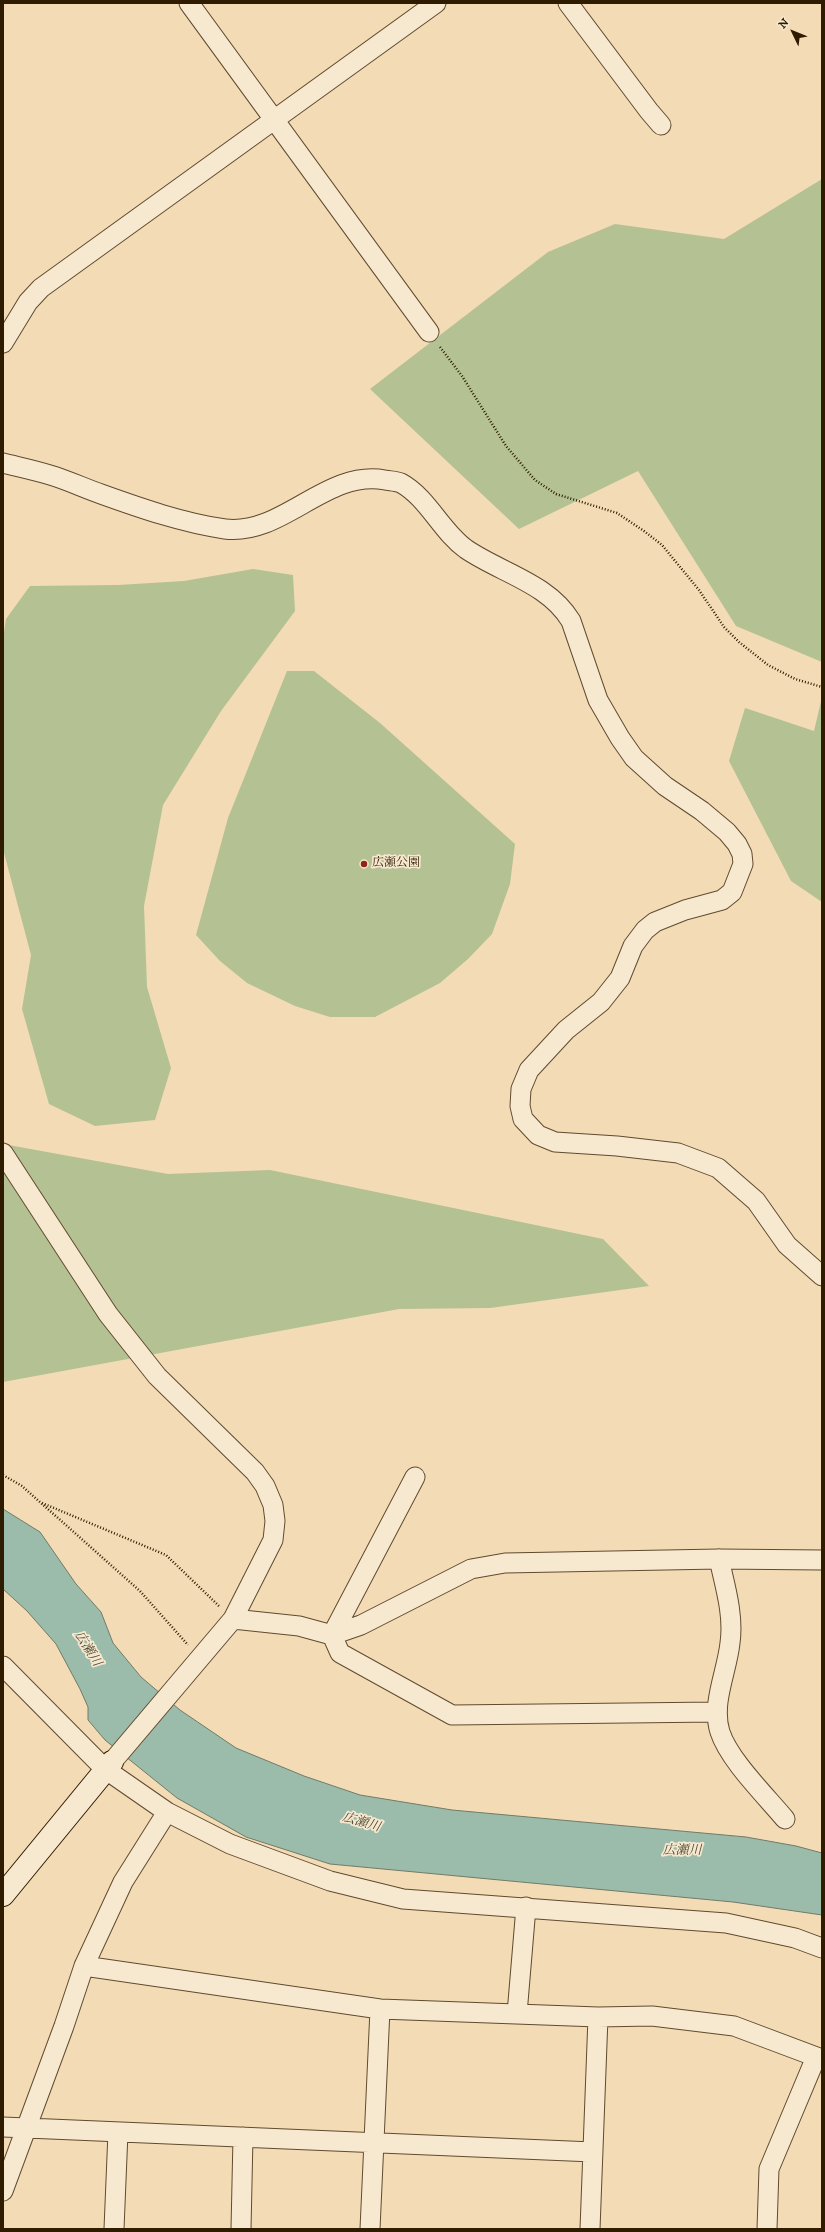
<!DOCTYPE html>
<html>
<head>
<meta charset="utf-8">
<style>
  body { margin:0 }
  #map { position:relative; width:825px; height:2232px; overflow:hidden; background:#f3dbb6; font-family:"IM FELL DW Pica",serif }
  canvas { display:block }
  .frame { position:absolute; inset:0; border:4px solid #2f1b00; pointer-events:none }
  .north { position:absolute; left:773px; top:12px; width:40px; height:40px; -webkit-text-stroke:3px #f7e8d0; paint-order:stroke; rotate:313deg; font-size:11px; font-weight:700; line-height:16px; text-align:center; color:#2f1b00 }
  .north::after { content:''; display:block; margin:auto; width:14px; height:18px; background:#2f1b00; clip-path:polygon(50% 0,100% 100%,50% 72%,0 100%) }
</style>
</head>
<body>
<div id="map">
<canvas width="825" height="2232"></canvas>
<div class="frame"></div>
<div class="north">N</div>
</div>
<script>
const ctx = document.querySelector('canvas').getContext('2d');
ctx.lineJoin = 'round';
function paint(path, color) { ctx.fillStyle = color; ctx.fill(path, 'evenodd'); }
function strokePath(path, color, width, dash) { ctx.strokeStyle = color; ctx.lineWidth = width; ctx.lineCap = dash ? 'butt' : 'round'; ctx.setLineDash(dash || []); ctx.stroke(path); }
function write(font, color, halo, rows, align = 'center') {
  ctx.font = font + ' "IM FELL DW Pica","Noto Serif JP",serif'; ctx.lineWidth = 3.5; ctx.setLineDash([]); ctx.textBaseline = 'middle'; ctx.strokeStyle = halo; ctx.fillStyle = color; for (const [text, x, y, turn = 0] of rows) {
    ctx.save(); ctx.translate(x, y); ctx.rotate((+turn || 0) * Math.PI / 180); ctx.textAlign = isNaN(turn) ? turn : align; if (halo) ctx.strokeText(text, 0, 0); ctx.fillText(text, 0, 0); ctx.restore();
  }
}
const green = new Path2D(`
  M 822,179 L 822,662 L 736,626 L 638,471 L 519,529 L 370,389 L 548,252 L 615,224 L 724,239 Z
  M 253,569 L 293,575 L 295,611 L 221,711 L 163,805 L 144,906 L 147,987 L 171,1068 L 155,1120 L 95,1126 L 49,1104 L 22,1009 L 31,955 L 3,849 L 3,639 L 6,619 L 30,586 L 118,585 L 184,581 Z
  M 287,671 L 314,671 L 380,723 L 515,844 L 510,884 L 492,934 L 468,959 L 440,983 L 375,1017 L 330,1017 L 295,1006 L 247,983 L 220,961 L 196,935 L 228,818 Z
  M 822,697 L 822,902 L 791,881 L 729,761 L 745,708 L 814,731 Z
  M 3,1144 L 168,1174 L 270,1170 L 603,1239 L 649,1286 L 490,1308 L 399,1309 L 3,1382 Z`);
const water = new Path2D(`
  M 3,1509 L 40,1532 L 76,1584 L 101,1612 L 113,1643 L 141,1677 L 180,1710 L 236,1748 L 304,1776 L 360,1795 L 452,1810 L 746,1837 L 796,1846 L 822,1853 L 822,1915 L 733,1902 L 330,1864 L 246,1837 L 177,1798 L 105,1740 L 88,1720 L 88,1707 L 80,1689 L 56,1644 L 27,1611 L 3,1589 Z`);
const path = new Path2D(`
  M 440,347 L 462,376 L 506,446 L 535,480 L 556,494 L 617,513 L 644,531 L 662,545 L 699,590 L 724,627 L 739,642 L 768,665 L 795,679 L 822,687
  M 3,1475 L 22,1486 L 140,1591 L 188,1645
  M 42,1503 L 166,1555 L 220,1607`);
const street = new Path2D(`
  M 189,3 L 429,332
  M 568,3 L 649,111 L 661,125
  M 3,343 L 28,302 L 41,288 L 436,3
  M 3,463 C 19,467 34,470 50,475 C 67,480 84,488 101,494 C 140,508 183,523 225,529 C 283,536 326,469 385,480 C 390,481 396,481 401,483 C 428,498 441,531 466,549 C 501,573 548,583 571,621 L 598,700 L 620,738 L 634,758 L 665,786 L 702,811 L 727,832 L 737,844 L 742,854 L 743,864 L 732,892 L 722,900 L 685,910 L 655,922 L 645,930 L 633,946 L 620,978 L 601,1002 L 566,1030 L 529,1070 L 521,1089 L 520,1106 L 523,1119 L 538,1135 L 555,1142 L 617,1146 L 678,1153 L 718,1168 L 756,1201 L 787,1245 L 822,1276
  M 3,1153 L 108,1314 L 157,1376 L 255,1472 L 265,1486 L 273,1505 L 275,1521 L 273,1540 L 233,1619 L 112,1762
  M 719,1559 C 725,1586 734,1615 730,1643 C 727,1672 711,1703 720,1732 C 729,1760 766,1796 785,1819
  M 233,1619 L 299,1626 L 332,1635 L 361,1625 L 471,1569 L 505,1563 L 719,1559 L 822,1560
  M 332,1635 L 340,1653 L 452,1715 L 716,1712
  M 332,1635 L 415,1477
  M 3,1666 L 105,1769 L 167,1812 L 230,1844 L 330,1881 L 403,1899 L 726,1923 L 795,1938 L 822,1948
  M 84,1966 L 380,2009 L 598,2017 L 652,2016 L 734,2026 L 822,2059
  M 517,2014 L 526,1907
  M 3,2127 L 593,2152
  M 3,2191 L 64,2026 L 84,1966 L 123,1882 L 167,1812
  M 114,2229 L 118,2132
  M 241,2229 L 243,2137
  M 370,2229 L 380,2009
  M 590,2229 L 598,2017
  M 767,2229 L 769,2169 L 816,2057`);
const secondary = new Path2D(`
  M 3,1895 L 112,1762`);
const markers = [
  [364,864,4,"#8f2418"]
];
const poiNames = [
  ["広瀬公園",372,864]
];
const waterNames = [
  ["広瀬川",87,1649,58],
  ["広瀬川",361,1823,16],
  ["広瀬川",682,1851]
];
paint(green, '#b4c193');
paint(water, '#9bbbab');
strokePath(water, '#707b67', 1);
strokePath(street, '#604b2e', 21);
strokePath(secondary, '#2f1b00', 24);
strokePath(path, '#2f1b00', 2.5, [1, 2]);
strokePath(street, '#f7e8d0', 19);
strokePath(secondary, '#f7e8d0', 22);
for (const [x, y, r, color] of markers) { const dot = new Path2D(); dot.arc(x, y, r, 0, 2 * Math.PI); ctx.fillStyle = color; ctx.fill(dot); strokePath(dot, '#f7e8d0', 1.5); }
write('12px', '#2f1b00', '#f7e8d0', poiNames, 'left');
write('italic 13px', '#4f4b33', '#f7e8d0', waterNames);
</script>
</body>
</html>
